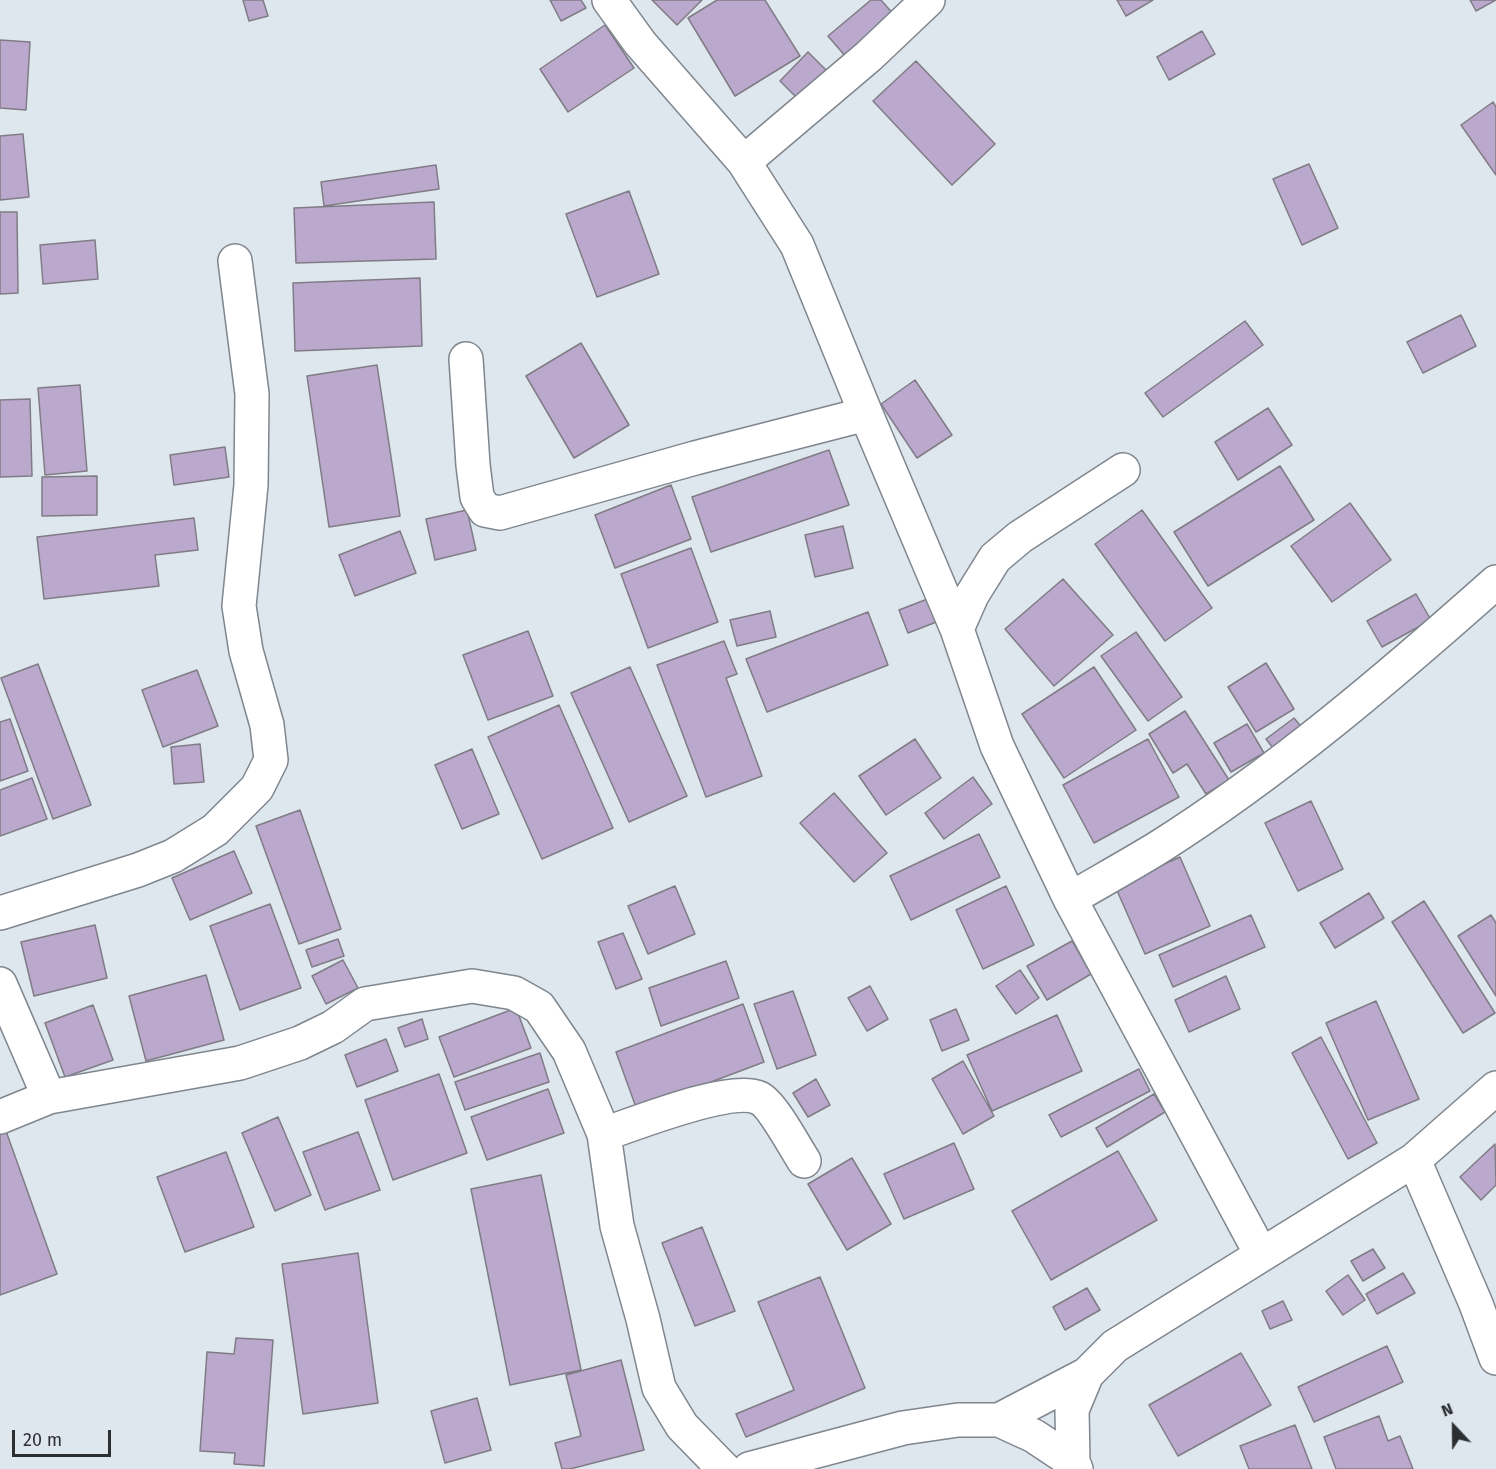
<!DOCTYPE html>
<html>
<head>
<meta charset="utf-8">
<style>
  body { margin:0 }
  #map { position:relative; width:1496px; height:1469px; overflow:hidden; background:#dee6ee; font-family:"Fira Sans",sans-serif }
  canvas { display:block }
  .north { position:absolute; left:1424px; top:1397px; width:60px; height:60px; -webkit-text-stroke:4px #dee6ee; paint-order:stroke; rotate:338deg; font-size:16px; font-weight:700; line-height:24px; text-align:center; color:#2c2f32 }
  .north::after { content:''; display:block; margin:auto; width:21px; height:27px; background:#2c2f32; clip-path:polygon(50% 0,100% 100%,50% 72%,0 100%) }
  .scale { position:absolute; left:12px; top:1430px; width:99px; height:27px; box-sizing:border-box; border:3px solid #2c2f32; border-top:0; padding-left:8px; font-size:18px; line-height:21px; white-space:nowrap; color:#2c2f32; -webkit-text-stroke:4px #dee6ee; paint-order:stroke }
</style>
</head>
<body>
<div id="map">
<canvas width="1496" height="1469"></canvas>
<div class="north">N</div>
<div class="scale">20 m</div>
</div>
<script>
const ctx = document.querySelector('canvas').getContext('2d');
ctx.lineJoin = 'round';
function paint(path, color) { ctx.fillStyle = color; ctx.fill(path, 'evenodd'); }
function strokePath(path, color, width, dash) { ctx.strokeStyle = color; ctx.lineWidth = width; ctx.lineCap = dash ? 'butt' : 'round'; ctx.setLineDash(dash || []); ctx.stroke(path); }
const building = new Path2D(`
  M 243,0 L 263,0 L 268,16 L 249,21 Z
  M 550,0 L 581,0 L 586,8 L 561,21 Z
  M 652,0 L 702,0 L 677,25 Z
  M 717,0 L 765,0 L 800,56 L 735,96 L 688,18 Z
  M 871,0 L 881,0 L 895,16 L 846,57 L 828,36 Z
  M 1117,0 L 1153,0 L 1126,16 Z
  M 1470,0 L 1496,0 L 1476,11 Z
  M 605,25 L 634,68 L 568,112 L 540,69 Z
  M 1202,31 L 1215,54 L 1169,80 L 1157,57 Z
  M 0,40 L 30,42 L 26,110 L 0,108 Z
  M 808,52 L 829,73 L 800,101 L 780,81 Z
  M 916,61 L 995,144 L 952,185 L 873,101 Z
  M 1493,102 L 1496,107 L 1496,175 L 1461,125 Z
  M 23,134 L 29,197 L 0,200 L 0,136 Z
  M 1309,164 L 1338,228 L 1302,245 L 1273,179 Z
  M 436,165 L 439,189 L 324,206 L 321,182 Z
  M 629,191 L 659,274 L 597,297 L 566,214 Z
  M 434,202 L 436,259 L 296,263 L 294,208 Z
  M 0,212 L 17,212 L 18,293 L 0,294 Z
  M 95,240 L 98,279 L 43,284 L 40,245 Z
  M 420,278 L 422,346 L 295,351 L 293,283 Z
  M 1461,315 L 1476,346 L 1423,373 L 1407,342 Z
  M 1245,321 L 1263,345 L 1163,417 L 1145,393 Z
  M 581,343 L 629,425 L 574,458 L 526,376 Z
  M 377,365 L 400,516 L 329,527 L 307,376 Z
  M 915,380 L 952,435 L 917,458 L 881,404 Z
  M 80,385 L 87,471 L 45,475 L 38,388 Z
  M 30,399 L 32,476 L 0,477 L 0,400 Z
  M 1268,408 L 1292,445 L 1238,480 L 1215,442 Z
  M 225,447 L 229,477 L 174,485 L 170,455 Z
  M 829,450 L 849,505 L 711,552 L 692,497 Z
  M 1280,466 L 1314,520 L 1208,586 L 1174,532 Z
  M 97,476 L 97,515 L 42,516 L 42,477 Z
  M 671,485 L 691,539 L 615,568 L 595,515 Z
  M 1350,503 L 1391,560 L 1332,602 L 1291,546 Z
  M 467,510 L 476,550 L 435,560 L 426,519 Z
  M 1142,510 L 1212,608 L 1165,641 L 1095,544 Z
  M 194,518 L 198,550 L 155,555 L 159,586 L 44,599 L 37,537 Z
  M 843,526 L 853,568 L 815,577 L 805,535 Z
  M 400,531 L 416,573 L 355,596 L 339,555 Z
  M 691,548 L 718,622 L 648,648 L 621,574 Z
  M 1063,579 L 1113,635 L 1054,686 L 1005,629 Z
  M 1416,594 L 1431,620 L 1382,647 L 1367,621 Z
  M 930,598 L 939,621 L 908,633 L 899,610 Z
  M 770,611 L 776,637 L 737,646 L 730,620 Z
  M 868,612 L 888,665 L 767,712 L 746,659 Z
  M 528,631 L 553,696 L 488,720 L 463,655 Z
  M 1136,632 L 1182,697 L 1148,721 L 1101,656 Z
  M 724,641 L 737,674 L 726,678 L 762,776 L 706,797 L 657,665 Z
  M 1266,663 L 1294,709 L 1256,732 L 1228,687 Z
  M 38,664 L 91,805 L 53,819 L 1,678 Z
  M 630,667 L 687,796 L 629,822 L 571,693 Z
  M 1094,667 L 1136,730 L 1064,778 L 1022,714 Z
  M 197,670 L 218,726 L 163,747 L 142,690 Z
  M 559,705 L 613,828 L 542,859 L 488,737 Z
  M 1185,711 L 1229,780 L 1206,794 L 1187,764 L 1173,773 L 1149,734 Z
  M 1294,718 L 1304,730 L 1276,752 L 1266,739 Z
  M 10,719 L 28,771 L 0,781 L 0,722 Z
  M 1247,724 L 1264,753 L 1231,772 L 1214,743 Z
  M 915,739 L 941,778 L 886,815 L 859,776 Z
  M 1148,739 L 1179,797 L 1094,843 L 1063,785 Z
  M 200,744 L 204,782 L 174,784 L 171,747 Z
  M 472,749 L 499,814 L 462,829 L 435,765 Z
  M 973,777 L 992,804 L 944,839 L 925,813 Z
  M 32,778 L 47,819 L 0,836 L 0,790 Z
  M 834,793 L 887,853 L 854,882 L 800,823 Z
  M 1311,801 L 1343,869 L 1298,891 L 1265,823 Z
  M 300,810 L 341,929 L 299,944 L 256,826 Z
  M 979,834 L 1000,877 L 911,920 L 890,876 Z
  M 234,851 L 252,893 L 190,920 L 172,878 Z
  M 1180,857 L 1210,926 L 1145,954 L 1115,886 Z
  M 675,886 L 695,934 L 648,954 L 628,906 Z
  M 1006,886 L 1034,945 L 983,969 L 956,910 Z
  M 1369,893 L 1384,918 L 1335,948 L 1320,923 Z
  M 1424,901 L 1495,1013 L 1463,1033 L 1392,922 Z
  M 270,904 L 301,988 L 240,1010 L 210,926 Z
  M 1251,915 L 1265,947 L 1173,987 L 1159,955 Z
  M 1491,915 L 1496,923 L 1496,996 L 1458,936 Z
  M 95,925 L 107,978 L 34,996 L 21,942 Z
  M 623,933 L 642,979 L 616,989 L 598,942 Z
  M 338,939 L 344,956 L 312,967 L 306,950 Z
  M 1072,941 L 1091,974 L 1047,1000 L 1027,966 Z
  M 343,960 L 358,988 L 326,1004 L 312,976 Z
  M 726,961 L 739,998 L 661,1026 L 649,988 Z
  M 1020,970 L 1039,998 L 1016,1014 L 996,986 Z
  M 206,975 L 224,1040 L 146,1061 L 129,996 Z
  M 1226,976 L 1240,1009 L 1189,1032 L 1175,1000 Z
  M 870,986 L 888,1019 L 867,1031 L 848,998 Z
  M 793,991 L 816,1055 L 777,1069 L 754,1004 Z
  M 1376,1001 L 1419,1099 L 1368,1120 L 1326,1023 Z
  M 743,1004 L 764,1062 L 637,1110 L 616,1052 Z
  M 93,1005 L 113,1060 L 65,1077 L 45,1023 Z
  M 516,1008 L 531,1048 L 454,1077 L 439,1037 Z
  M 956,1009 L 969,1040 L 942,1051 L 930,1020 Z
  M 1057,1015 L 1082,1071 L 992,1111 L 967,1055 Z
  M 422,1019 L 428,1039 L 405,1047 L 398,1028 Z
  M 1321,1037 L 1377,1143 L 1348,1159 L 1292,1053 Z
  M 386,1039 L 398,1071 L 357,1087 L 345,1055 Z
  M 540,1053 L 549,1082 L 465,1110 L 455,1082 Z
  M 963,1061 L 994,1116 L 963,1134 L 932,1079 Z
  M 1139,1069 L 1150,1091 L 1061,1137 L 1049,1115 Z
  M 439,1074 L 467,1153 L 393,1180 L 365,1100 Z
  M 816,1079 L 830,1105 L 808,1117 L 793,1093 Z
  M 548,1089 L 564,1133 L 487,1160 L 471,1117 Z
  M 1154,1094 L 1165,1112 L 1107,1147 L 1096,1128 Z
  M 278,1117 L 311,1195 L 275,1211 L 242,1133 Z
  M 6,1131 L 57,1274 L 0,1295 L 0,1134 Z
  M 358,1132 L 380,1190 L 325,1210 L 303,1152 Z
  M 954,1143 L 974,1189 L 904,1219 L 884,1174 Z
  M 1495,1144 L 1496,1185 L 1481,1200 L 1460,1177 Z
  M 1118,1151 L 1157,1220 L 1051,1280 L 1012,1211 Z
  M 226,1152 L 254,1227 L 185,1252 L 157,1177 Z
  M 852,1158 L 891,1224 L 847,1250 L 808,1184 Z
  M 541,1175 L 581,1370 L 510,1385 L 471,1189 Z
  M 702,1227 L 735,1311 L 695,1326 L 662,1243 Z
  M 1373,1249 L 1385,1268 L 1363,1281 L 1351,1261 Z
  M 358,1253 L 378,1403 L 303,1414 L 282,1264 Z
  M 1403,1273 L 1415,1293 L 1377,1314 L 1366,1294 Z
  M 1348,1275 L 1365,1300 L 1343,1315 L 1326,1291 Z
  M 820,1277 L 865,1388 L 746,1437 L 736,1414 L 794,1390 L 758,1302 Z
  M 1087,1288 L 1100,1310 L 1065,1330 L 1053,1307 Z
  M 1283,1301 L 1292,1320 L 1270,1329 L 1262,1311 Z
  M 236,1338 L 273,1340 L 264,1466 L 234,1464 L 235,1453 L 200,1451 L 207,1352 L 234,1354 Z
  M 1387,1346 L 1403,1382 L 1314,1422 L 1298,1387 Z
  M 1241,1353 L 1271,1405 L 1178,1456 L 1149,1405 Z
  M 621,1360 L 644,1450 L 570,1469 L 562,1469 L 555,1443 L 581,1436 L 566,1375 Z
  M 477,1398 L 491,1450 L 445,1463 L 431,1411 Z
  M 1379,1416 L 1388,1441 L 1400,1436 L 1413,1469 L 1336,1469 L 1324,1437 Z
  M 1295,1425 L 1312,1469 L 1249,1469 L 1240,1446 Z`);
const minor = new Path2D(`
  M 609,0 L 640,43 L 744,162 L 797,245 L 866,414 L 957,629 L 997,746 L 1070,899 L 1261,1254
  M 744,162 L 869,56 L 928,0
  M 466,359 L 473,465 L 477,497 L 485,510 L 500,513 L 695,458 L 866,414
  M 957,629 L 972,595 L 995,558 L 1020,537 L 1123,470
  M 1070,899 C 1099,882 1128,866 1156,849 C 1278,772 1389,677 1496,582
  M 0,913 L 138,870 L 173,856 L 215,830 L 257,788 L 271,760 L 267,725 L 246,651 L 239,606 L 251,485 L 252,394 L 235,261
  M 0,984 L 49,1097
  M 0,1117 L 49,1097 L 240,1063 L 300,1043 L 333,1027 L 365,1004 L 472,986 L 514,993 L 539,1007 L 569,1051 L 604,1134 L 617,1226 L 643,1319 L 659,1388 L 682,1426 L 724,1469
  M 604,1134 C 635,1124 730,1085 759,1098 C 772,1104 795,1147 804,1161
  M 1414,1160 L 1476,1304 L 1496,1358
  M 999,1420 L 1087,1374
  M 749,1469 L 903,1428 L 958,1420 L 999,1420 L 1034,1436 L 1073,1462
  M 1076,1469 L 1073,1462 L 1072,1410 L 1087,1374 L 1115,1346 L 1414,1160 L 1496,1088`);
paint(building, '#baa9cd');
strokePath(building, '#807c85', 1.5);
strokePath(minor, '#7f868e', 36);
strokePath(minor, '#fff', 33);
</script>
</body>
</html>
